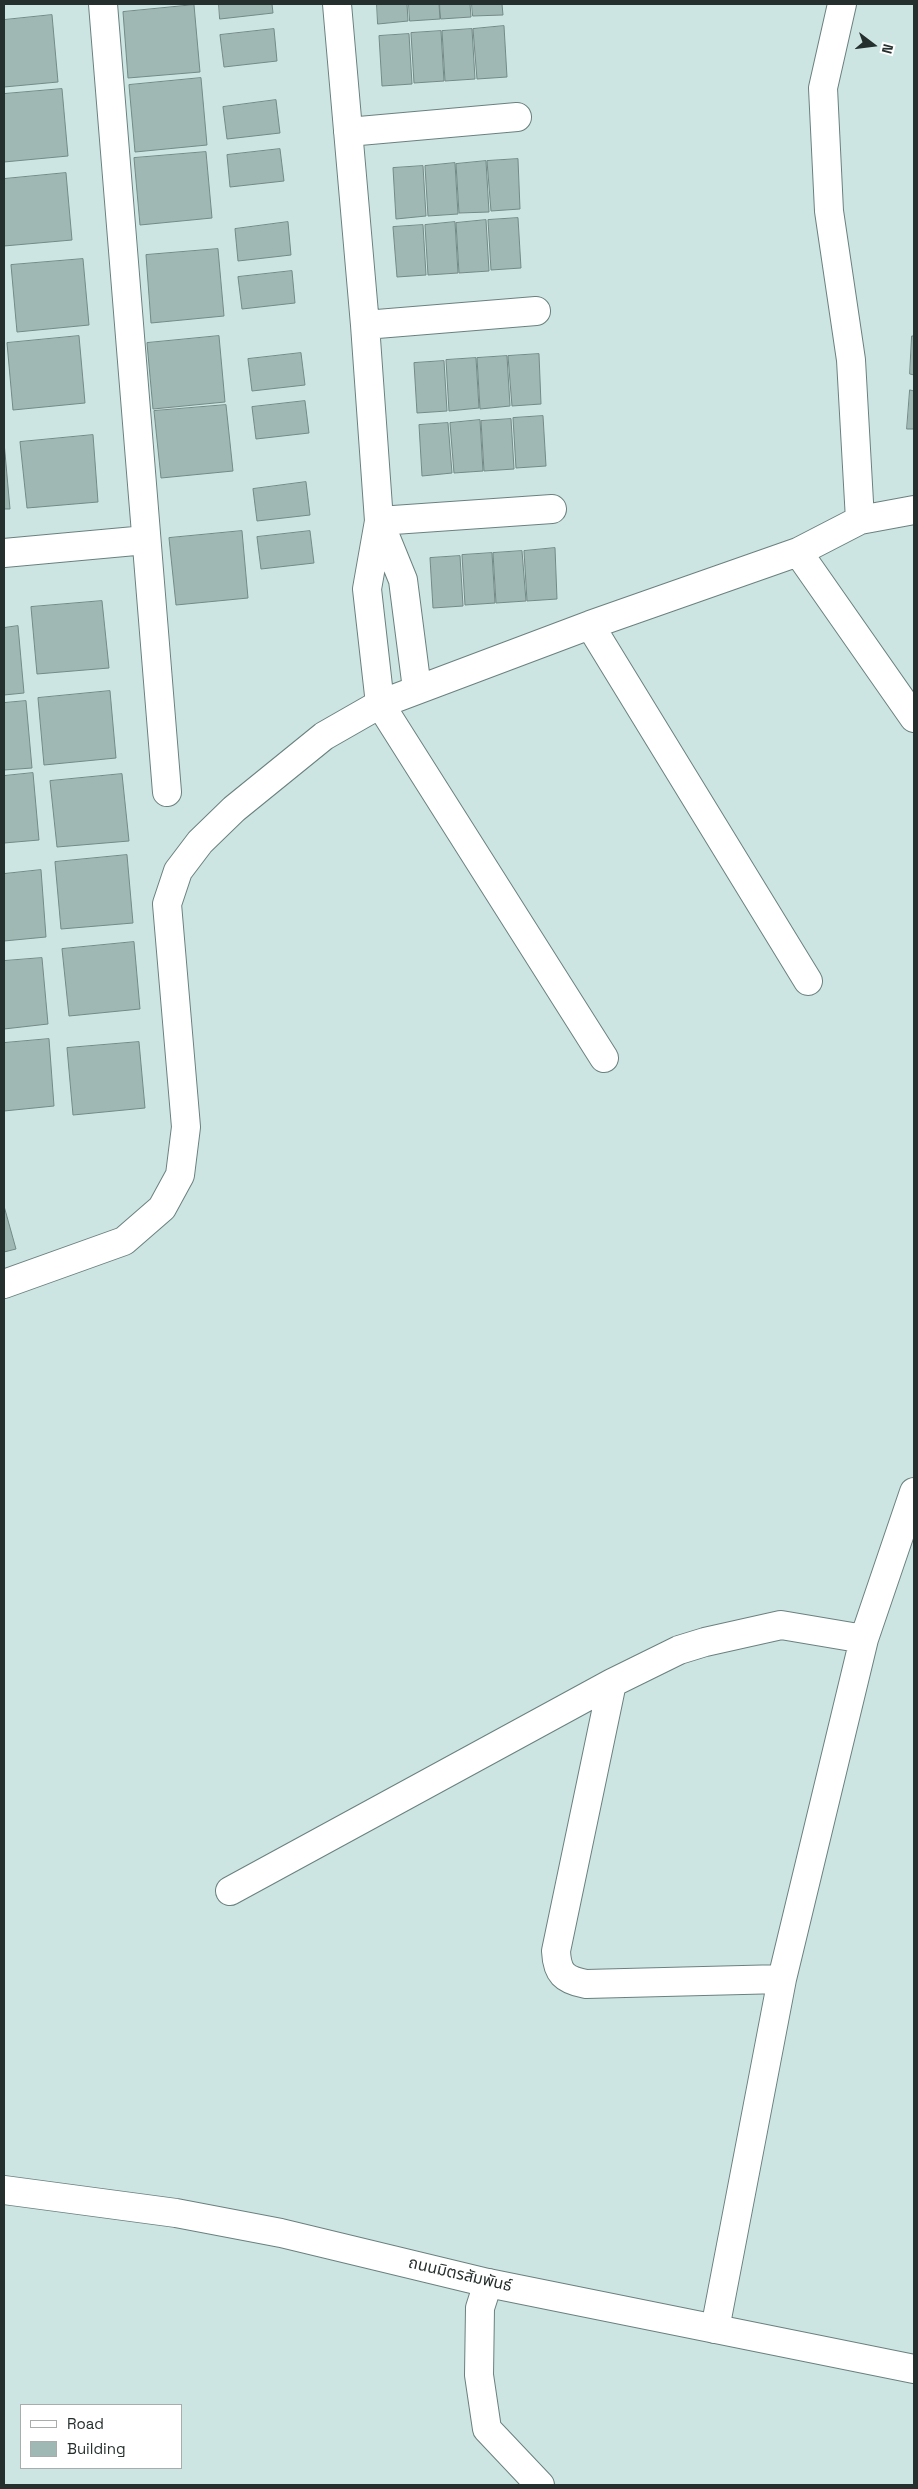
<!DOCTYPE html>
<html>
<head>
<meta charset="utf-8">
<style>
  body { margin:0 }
  #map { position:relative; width:918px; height:2489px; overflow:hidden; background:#cde5e2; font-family:"Space Grotesk",sans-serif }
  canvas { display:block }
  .frame { position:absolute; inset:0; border:5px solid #252f2d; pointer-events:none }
  .legend { position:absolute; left:20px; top:2404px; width:162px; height:65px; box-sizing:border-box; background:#fff; border:1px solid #a8acab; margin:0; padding:6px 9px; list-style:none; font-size:15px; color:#252f2d }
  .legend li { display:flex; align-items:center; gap:10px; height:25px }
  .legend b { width:25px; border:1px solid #a8acab }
  .north { position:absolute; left:848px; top:20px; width:50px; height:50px; -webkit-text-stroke:4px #fff; paint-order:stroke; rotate:105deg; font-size:14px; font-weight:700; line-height:20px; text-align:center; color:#252f2d }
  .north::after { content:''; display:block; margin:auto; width:18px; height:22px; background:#252f2d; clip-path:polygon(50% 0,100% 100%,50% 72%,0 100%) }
</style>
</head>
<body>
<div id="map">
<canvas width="918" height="2489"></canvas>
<div class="frame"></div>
<ul class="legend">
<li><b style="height:6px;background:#fff"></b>Road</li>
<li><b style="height:14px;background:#a0b8b4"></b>Building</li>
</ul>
<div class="north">N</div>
</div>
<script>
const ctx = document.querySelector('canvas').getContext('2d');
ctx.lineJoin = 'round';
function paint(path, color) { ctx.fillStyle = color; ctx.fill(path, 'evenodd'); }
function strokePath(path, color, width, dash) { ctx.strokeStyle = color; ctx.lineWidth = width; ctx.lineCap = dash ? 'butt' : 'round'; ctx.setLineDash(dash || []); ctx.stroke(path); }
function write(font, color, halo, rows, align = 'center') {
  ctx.font = font + ' "Space Grotesk","Noto Sans Thai",sans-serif'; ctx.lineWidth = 5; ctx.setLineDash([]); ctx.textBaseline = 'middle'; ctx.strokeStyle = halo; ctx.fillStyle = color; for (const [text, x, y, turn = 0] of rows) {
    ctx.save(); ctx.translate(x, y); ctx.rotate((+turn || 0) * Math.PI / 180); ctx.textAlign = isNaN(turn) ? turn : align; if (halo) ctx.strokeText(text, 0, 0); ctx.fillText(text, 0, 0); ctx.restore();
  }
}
const building = new Path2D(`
  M 219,4 L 272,4 L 273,13 L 220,19 Z
  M 377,4 L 407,4 L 408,21 L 378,24 Z
  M 409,4 L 439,4 L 440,19 L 410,21 Z
  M 440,4 L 470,4 L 471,17 L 441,19 Z
  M 472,4 L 502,4 L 503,15 L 473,16 Z
  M 194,5 L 200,72 L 128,78 L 123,12 Z
  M 52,15 L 58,82 L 4,87 L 4,20 Z
  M 504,26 L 507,77 L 477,79 L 473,29 Z
  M 274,29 L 277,61 L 224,67 L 220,35 Z
  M 472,29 L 475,79 L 445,81 L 442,31 Z
  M 441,31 L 444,81 L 414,83 L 411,33 Z
  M 409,34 L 412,84 L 382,86 L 379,36 Z
  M 201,78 L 207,145 L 135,152 L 129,85 Z
  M 62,89 L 68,156 L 4,162 L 4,94 Z
  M 276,100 L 280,133 L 227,139 L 223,107 Z
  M 280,149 L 284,181 L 230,187 L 227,155 Z
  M 206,152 L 212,218 L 140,225 L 134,158 Z
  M 518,159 L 520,209 L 491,211 L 487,161 Z
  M 486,161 L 489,212 L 459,213 L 456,164 Z
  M 455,163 L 458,214 L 428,216 L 425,166 Z
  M 423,166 L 426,216 L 396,219 L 393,168 Z
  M 66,173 L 72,240 L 4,246 L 4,179 Z
  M 518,218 L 521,268 L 491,270 L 488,220 Z
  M 486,220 L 489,271 L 459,273 L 456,223 Z
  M 288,222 L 291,255 L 238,261 L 235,229 Z
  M 455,222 L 458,273 L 428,275 L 425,225 Z
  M 423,225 L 426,275 L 397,277 L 393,227 Z
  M 218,249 L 224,316 L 151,323 L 146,255 Z
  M 83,259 L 89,325 L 17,332 L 11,265 Z
  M 292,271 L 295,303 L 242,309 L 238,277 Z
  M 79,336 L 85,403 L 13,410 L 7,343 Z
  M 219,336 L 225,402 L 153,409 L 147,343 Z
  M 912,336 L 914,336 L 914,375 L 910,374 Z
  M 301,353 L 305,385 L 252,391 L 248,359 Z
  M 539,354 L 541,404 L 512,406 L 508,356 Z
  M 507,356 L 510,406 L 480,409 L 477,358 Z
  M 476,358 L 479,408 L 449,411 L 446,360 Z
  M 444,361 L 447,411 L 417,413 L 414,363 Z
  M 910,390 L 914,391 L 914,429 L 907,429 Z
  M 305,401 L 309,433 L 256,439 L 252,407 Z
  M 226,405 L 233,471 L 161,478 L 154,411 Z
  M 543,416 L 546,466 L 516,468 L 513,418 Z
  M 511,419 L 514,469 L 484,471 L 481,421 Z
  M 480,420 L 483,471 L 454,473 L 450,423 Z
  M 448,423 L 452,473 L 422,476 L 419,425 Z
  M 93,435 L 98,502 L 27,508 L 20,442 Z
  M 4,442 L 10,509 L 4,509 Z
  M 306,482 L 310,515 L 257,521 L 253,489 Z
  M 242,531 L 248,598 L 176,605 L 169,538 Z
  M 310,531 L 314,563 L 261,569 L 257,537 Z
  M 555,548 L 557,599 L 527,601 L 524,551 Z
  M 522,551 L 526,601 L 496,603 L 493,553 Z
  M 492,553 L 495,603 L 465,605 L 462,555 Z
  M 460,556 L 463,606 L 433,608 L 430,558 Z
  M 102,601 L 109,668 L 37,674 L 31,607 Z
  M 18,626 L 24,693 L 4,695 L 4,628 Z
  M 110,691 L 116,758 L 44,765 L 38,698 Z
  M 26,701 L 32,768 L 4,770 L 4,703 Z
  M 33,773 L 39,840 L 4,843 L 4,776 Z
  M 122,774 L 129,841 L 57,847 L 50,781 Z
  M 127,855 L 133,923 L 61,929 L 55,862 Z
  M 41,870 L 46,937 L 4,941 L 4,874 Z
  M 134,942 L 140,1009 L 69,1016 L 62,949 Z
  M 42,958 L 48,1024 L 4,1029 L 4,961 Z
  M 49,1039 L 54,1106 L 4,1111 L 4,1043 Z
  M 139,1042 L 145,1108 L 73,1115 L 67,1048 Z
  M 4,1206 L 16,1249 L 4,1252 Z`);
const street = new Path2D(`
  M 103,4 L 167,792
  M 337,4 L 365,325 L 379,521 L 367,589 L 380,704 L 604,1058
  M 842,4 L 823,88 L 829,211 L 851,360 L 860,520
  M 348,132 L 517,117
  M 365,325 L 536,311
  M 379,521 L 403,580 L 417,689
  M 379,521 L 552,509
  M 798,552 L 914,718
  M 4,553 L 146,540
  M 590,625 L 808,981
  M 4,1284 L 124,1241 L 162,1208 L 180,1175 L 186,1127 L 167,904 L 178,871 L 200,842 L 234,809 L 324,736 L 380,704 L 590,625 L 798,552 L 860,520 L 914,510
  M 612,1683 L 556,1951 C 557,1973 564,1980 586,1984 L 782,1979
  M 230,1891 L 612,1683 L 679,1650 L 705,1642 L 781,1625 L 864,1639
  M 488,2283 L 480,2308 L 479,2375 L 487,2429 L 540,2485
  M 715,2329 L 782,1979 L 864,1639 L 914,1492`);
const secondary = new Path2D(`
  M 4,2190 L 176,2213 L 281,2233 L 488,2283 L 914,2369`);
const streetNames = [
  ["ถนนมิตรสัมพันธ์",460,2275,13]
];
paint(building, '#a0b8b4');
strokePath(building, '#738a87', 1);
strokePath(street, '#6a817e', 30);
strokePath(secondary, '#6a817e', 30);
strokePath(street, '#fff', 28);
strokePath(secondary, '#fff', 28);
write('16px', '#252f2d', '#fff', streetNames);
</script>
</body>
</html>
